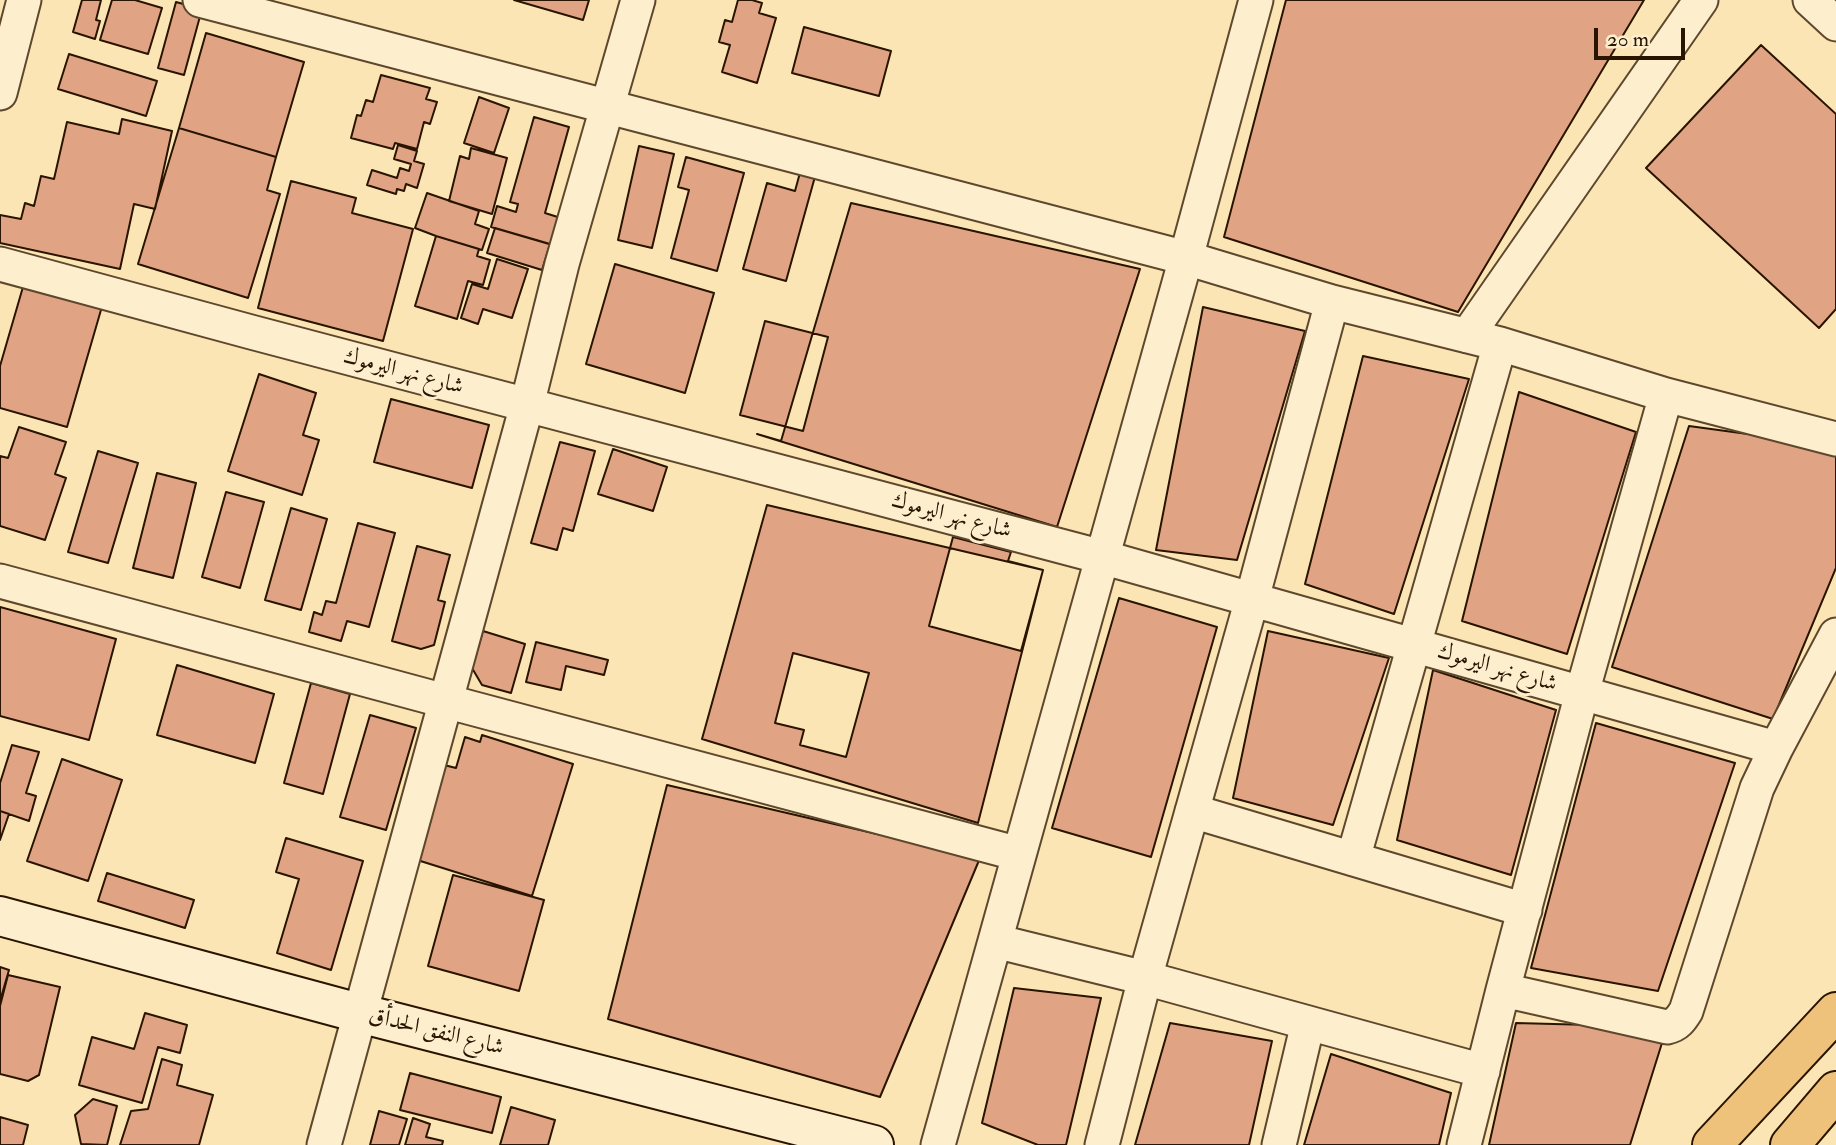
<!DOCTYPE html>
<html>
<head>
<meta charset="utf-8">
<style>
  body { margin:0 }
  #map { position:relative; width:1836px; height:1145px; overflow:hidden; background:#fce5b4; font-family:"IM FELL Double Pica",serif }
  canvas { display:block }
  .scale { position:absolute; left:1594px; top:28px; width:91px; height:32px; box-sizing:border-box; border:4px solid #291400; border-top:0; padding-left:9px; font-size:21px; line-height:24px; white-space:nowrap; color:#291400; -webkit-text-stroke:5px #fdeece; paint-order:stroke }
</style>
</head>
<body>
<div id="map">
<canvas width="1836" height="1145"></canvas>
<div class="scale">20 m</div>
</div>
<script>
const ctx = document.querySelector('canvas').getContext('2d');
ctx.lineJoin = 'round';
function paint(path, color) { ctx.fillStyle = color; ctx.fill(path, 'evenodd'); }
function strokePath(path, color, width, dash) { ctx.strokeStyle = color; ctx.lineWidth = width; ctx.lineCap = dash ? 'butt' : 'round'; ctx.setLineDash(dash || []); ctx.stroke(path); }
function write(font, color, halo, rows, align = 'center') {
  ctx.font = font + ' "IM FELL Double Pica",Amiri,serif'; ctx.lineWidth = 6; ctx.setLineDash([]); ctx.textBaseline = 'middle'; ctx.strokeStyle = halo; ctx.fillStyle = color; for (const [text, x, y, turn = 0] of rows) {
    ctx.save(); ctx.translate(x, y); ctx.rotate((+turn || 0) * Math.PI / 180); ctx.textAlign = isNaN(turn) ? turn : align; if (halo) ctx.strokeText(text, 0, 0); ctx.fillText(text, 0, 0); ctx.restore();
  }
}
const building = new Path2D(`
  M 82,0 L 101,0 L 96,20 L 100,21 L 95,39 L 73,32 Z
  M 112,0 L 135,0 L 162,8 L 148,54 L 100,40 Z
  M 514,0 L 589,0 L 583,20 Z
  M 738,0 L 752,0 L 762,3 L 759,13 L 776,18 L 757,83 L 722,72 L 730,45 L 719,42 L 725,20 L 732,22 Z
  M 1286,0 L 1644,0 L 1458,312 L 1224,237 Z
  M 176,2 L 202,9 L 184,75 L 158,68 Z
  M 804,27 L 891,51 L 879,96 L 792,73 Z
  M 206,33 L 304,62 L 276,157 L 179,128 Z
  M 1761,45 L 1836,114 L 1836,309 L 1819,328 L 1646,168 Z
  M 69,54 L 157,81 L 146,116 L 58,89 Z
  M 381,75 L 430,88 L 426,99 L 437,102 L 430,124 L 424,122 L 417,149 L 395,143 L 393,149 L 351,138 L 357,115 L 361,116 L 366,100 L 373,102 Z
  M 479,97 L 509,108 L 494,153 L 464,143 Z
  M 534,117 L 569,127 L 545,213 L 564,219 L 556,246 L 491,227 L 497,206 L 516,212 L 518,204 L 510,202 Z
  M 122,119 L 172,131 L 155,209 L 134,204 L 120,269 L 0,243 L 0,215 L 21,219 L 25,203 L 34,206 L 41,176 L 54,179 L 67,122 L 119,134 Z
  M 179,128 L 276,157 L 267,190 L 280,194 L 248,298 L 138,264 Z
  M 398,145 L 417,151 L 414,161 L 424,164 L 417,188 L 406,184 L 404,191 L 397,189 L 396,194 L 367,185 L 372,170 L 397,178 L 400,168 L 409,171 L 411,164 L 394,159 Z
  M 639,146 L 674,154 L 652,248 L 618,240 Z
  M 471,148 L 507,158 L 492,214 L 449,201 L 460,156 L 469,159 Z
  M 686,157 L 744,173 L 717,271 L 671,258 L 689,190 L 678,187 Z
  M 801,169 L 816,173 L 786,281 L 743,269 L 767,183 L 795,191 Z
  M 291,181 L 356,198 L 352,213 L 413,229 L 383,341 L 258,308 Z
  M 427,193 L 479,211 L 475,224 L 489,229 L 482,250 L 436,236 L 415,228 Z
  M 851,203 L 1140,269 L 1057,527 L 757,434 L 781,441 Z
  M 495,228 L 550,244 L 542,270 L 487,253 Z
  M 436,236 L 479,249 L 477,256 L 490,260 L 483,285 L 468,281 L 457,319 L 415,306 Z
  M 497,259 L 528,269 L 512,318 L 483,309 L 478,324 L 461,318 L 472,284 L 488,289 Z
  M 615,264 L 714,293 L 685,393 L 586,364 Z
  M 25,280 L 103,303 L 67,427 L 0,408 L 0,366 Z
  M 1203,307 L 1305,331 L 1237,560 L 1156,550 Z
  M 765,321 L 828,337 L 803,431 L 740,415 Z
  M 1363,356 L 1469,379 L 1394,614 L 1305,584 Z
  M 259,374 L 316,393 L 303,435 L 319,440 L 302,495 L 228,471 Z
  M 1519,392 L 1636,432 L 1567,654 L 1462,621 Z
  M 391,399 L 489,425 L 472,488 L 374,462 Z
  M 1689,426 L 1836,446 L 1836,568 L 1773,719 L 1612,667 Z
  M 19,427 L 66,442 L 55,474 L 66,478 L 45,540 L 0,526 L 0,456 L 8,458 Z
  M 560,442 L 595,451 L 573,531 L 563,528 L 557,550 L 531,543 Z
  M 613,449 L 667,467 L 653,511 L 598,494 Z
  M 98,451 L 138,463 L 108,563 L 68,552 Z
  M 157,473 L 196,483 L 173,578 L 133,568 Z
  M 226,492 L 264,502 L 240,588 L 202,577 Z
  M 767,505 L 1043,570 L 978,823 L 702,739 Z
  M 291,508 L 327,519 L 301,610 L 265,600 Z
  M 358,523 L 395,533 L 369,627 L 347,621 L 341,641 L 309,632 L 314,612 L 322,615 L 326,601 L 336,603 Z
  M 953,537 L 1011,552 L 1008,561 L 1043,570 L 1021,651 L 929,626 Z
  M 417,546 L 450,555 L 438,600 L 445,602 L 434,645 L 421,649 L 392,641 Z
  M 1119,598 L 1217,627 L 1151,857 L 1052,828 Z
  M 0,607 L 116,639 L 89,740 L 0,716 Z
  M 483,631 L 525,644 L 511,693 L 482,685 L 472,668 Z
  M 1268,631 L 1389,658 L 1333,825 L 1233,798 Z
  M 536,642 L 608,660 L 604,675 L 566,666 L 561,690 L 526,682 Z
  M 793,653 L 869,673 L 846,757 L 800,745 L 804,730 L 775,723 Z
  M 177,665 L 274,694 L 255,763 L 157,735 Z
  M 1433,670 L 1556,710 L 1511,875 L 1397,840 Z
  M 311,683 L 350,694 L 323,794 L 284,783 Z
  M 370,715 L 416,728 L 386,830 L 340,817 Z
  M 1596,723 L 1735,763 L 1658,991 L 1531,968 Z
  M 482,735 L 573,764 L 532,896 L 414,859 L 444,765 L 456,768 L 465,737 L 480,742 Z
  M 12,745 L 39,752 L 26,793 L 36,796 L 29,821 L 0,811 L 0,783 Z
  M 62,759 L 122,780 L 88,881 L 27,861 Z
  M 667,785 L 980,858 L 880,1097 L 608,1019 Z
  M 0,811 L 9,814 L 0,840 Z
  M 286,838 L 363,861 L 331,970 L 277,953 L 299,879 L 276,872 Z
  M 107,873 L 194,900 L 185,928 L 98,901 Z
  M 453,875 L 544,900 L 519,991 L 428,966 Z
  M 0,967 L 9,970 L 0,1001 Z
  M 8,975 L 60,987 L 39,1075 L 28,1081 L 0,1074 L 0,1006 Z
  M 1014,988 L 1101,998 L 1066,1145 L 1038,1145 L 982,1123 Z
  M 145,1013 L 187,1025 L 180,1053 L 158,1047 L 142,1103 L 79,1085 L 92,1037 L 134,1049 Z
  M 1170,1023 L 1272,1041 L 1249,1145 L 1135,1145 Z
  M 1516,1023 L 1667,1027 L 1630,1145 L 1489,1145 Z
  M 1331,1054 L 1451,1093 L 1439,1145 L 1304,1145 Z
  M 162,1059 L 182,1065 L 177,1085 L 213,1095 L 199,1145 L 120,1145 L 131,1111 L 148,1109 Z
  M 410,1073 L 501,1097 L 492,1133 L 400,1110 Z
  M 93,1099 L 117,1106 L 107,1145 L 81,1144 L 75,1115 Z
  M 511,1107 L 555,1120 L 548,1145 L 500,1145 Z
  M 379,1111 L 407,1119 L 399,1145 L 370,1145 Z
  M 0,1117 L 28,1125 L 23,1145 L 0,1145 Z
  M 413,1118 L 430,1124 L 426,1137 L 443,1141 L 442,1145 L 405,1145 Z`);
const minor = new Path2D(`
  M 200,0 L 1186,258 L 1332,302 L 1500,344 L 1666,395 L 1836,439
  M 1810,0 L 1836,24
  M 0,93 L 24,0
  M 0,264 L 251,332 L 1102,557 L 1776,748 L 1836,635
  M 1467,336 L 1701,0
  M 0,581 L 445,701 L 1019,854
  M 1192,811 L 1525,910
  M 1353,859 L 1500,344
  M 995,941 L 1145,978 L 1483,1071
  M 1503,990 L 1582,693 L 1666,395
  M 324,1145 L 527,405 L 562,264 L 638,0
  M 938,1145 L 1186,258 L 1256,0
  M 1102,1145 L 1145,978 L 1252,599 L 1332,302
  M 1279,1145 L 1308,1023
  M 1464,1145 L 1503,990 L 1667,1027 C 1677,1025 1681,1019 1686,1011 L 1757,788 L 1776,748`);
const secondary = new Path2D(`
  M 0,916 L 359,1013 L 874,1145`);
const trunk = new Path2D(`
  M 1712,1145 L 1836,1012
  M 1790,1145 L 1836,1091`);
const streetNames = [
  ["شارع نهر اليرموك",403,373,15],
  ["شارع نهر اليرموك",951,517,15],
  ["شارع نهر اليرموك",1497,669,16],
  ["شارع النفق الحدأق",436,1033,14]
];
paint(building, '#e0a485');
strokePath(building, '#291400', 2);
strokePath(minor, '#5e482d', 37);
strokePath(secondary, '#291400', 42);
strokePath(trunk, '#291400', 42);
strokePath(minor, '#fdeece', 33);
strokePath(secondary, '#fdeece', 38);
strokePath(trunk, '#eec27a', 38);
write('23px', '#291400', '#fdeece', streetNames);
</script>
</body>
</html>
